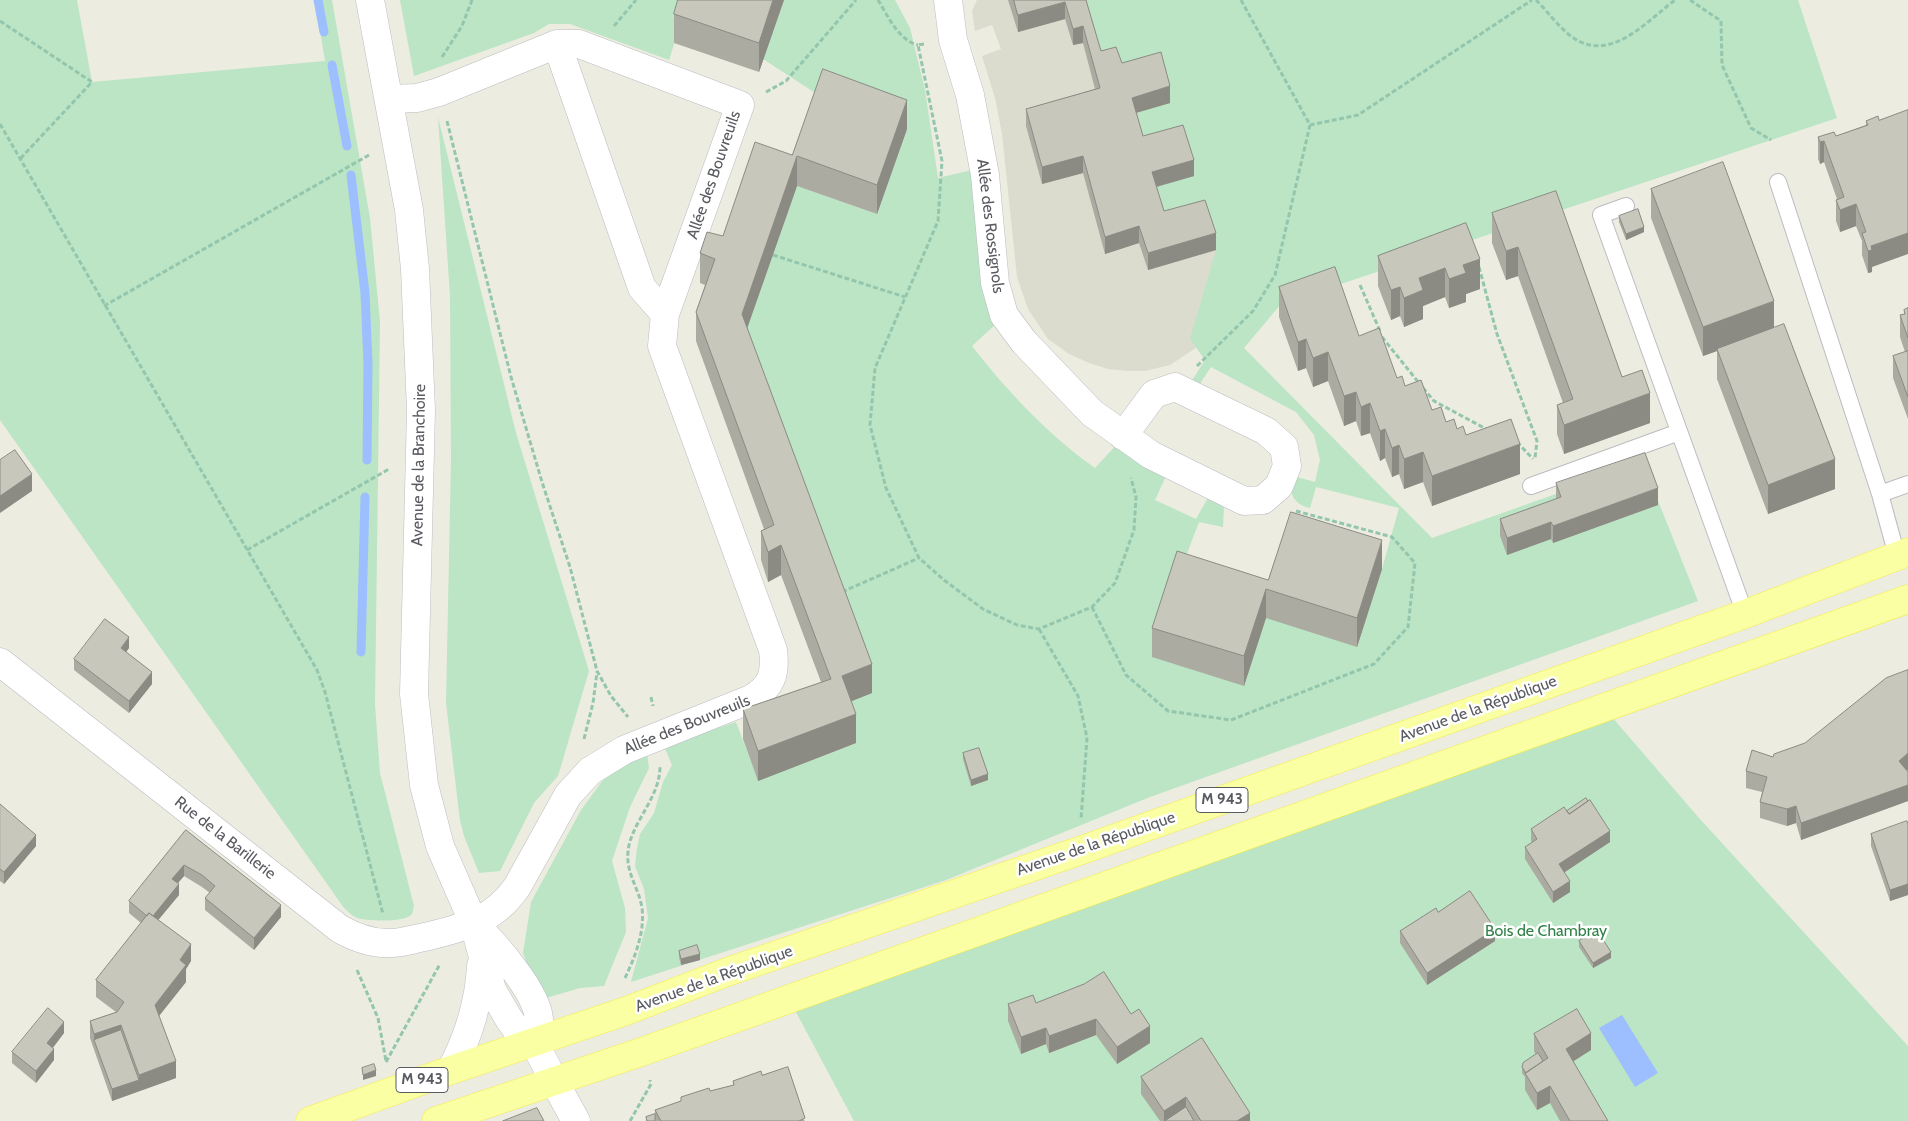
<!DOCTYPE html>
<html>
<head>
<meta charset="utf-8">
<style>
  body { margin:0 }
  canvas { display:block; background:#ecece0 }
</style>
</head>
<body>
<canvas width="1908" height="1121"></canvas>
<script>
const ctx = document.querySelector('canvas').getContext('2d');
ctx.lineJoin = 'round';
function paint(path, color) { ctx.fillStyle = color; ctx.fill(path, 'evenodd'); }
function strokePath(path, color, width, dash) { ctx.strokeStyle = color; ctx.lineWidth = width; ctx.lineCap = dash ? 'butt' : 'round'; ctx.setLineDash(dash || []); ctx.stroke(path); }
function write(font, color, halo, rows, align = 'center') {
  ctx.font = font + ' Cabin,sans-serif'; ctx.lineWidth = 5; ctx.setLineDash([]); ctx.textBaseline = 'middle'; ctx.strokeStyle = halo; ctx.fillStyle = color; for (const [text, x, y, turn = 0] of rows) {
    ctx.save(); ctx.translate(x, y); ctx.rotate((+turn || 0) * Math.PI / 180); ctx.textAlign = isNaN(turn) ? turn : align; if (halo) ctx.strokeText(text, 0, 0); ctx.fillText(text, 0, 0); ctx.restore();
  }
}
const education = new Path2D(`
  M 977,0 L 1199,0 L 1261,278 L 1199,346 L 1170,365 L 1145,371 L 1128,371 L 1108,369 L 1089,363 L 1069,354 L 1048,339 L 1028,309 L 1017,277 L 1002,134 L 995,98 L 982,56 L 1001,49 L 992,25 L 975,31 L 972,11 Z`);
const green = new Path2D(`
  M 0,0 L 77,0 L 92,82 L 325,61 L 315,0 L 332,0 L 370,218 L 380,322 L 375,704 L 380,773 L 414,906 C 413,909 413,912 412,914 C 406,923 366,921 357,918 C 352,916 348,911 344,908 L 0,420 Z
  M 400,0 L 688,0 L 669,60 L 570,24 L 549,24 L 534,33 L 414,76 Z
  M 784,0 L 895,0 L 910,28 L 925,90 L 938,178 L 972,170 L 996,324 L 972,346 C 1008,392 1047,434 1095,468 L 1118,443 L 1166,476 L 1155,500 L 1196,519 L 1209,496 L 1224,508 L 1223,527 L 1199,522 L 1177,580 L 1243,686 L 1266,618 L 1382,569 L 1399,508 L 1316,487 L 1310,508 C 1293,504 1288,493 1293,476 L 1315,482 L 1320,460 L 1314,435 L 1296,412 L 1211,367 L 1199,385 L 1191,382 L 1205,360 L 1190,339 L 1216,250 L 1164,228 L 1143,153 L 1101,68 L 1081,0 L 1798,0 L 1837,118 L 1281,304 L 1244,348 L 1432,538 L 1643,463 L 1698,601 L 1150,797 L 946,880 L 631,982 L 648,918 L 644,889 L 635,866 L 637,848 L 640,834 L 654,813 L 663,782 L 672,765 L 664,746 L 736,722 L 758,780 L 856,743 L 742,343 L 792,184 L 877,214 L 823,98 L 763,59 Z
  M 438,117 L 516,433 L 589,671 L 558,776 L 534,803 L 500,871 L 479,873 L 464,836 L 460,821 L 446,703 L 451,460 L 450,296 Z
  M 1605,709 L 1699,818 L 1908,1046 L 1908,1121 L 854,1121 L 789,999 Z
  M 647,753 L 649,768 L 630,807 L 612,861 L 625,908 L 626,932 L 604,986 L 580,988 L 546,998 L 536,987 L 523,953 L 531,902 L 581,810 L 611,769 Z`);
const water = new Path2D(`
  M 1622,1015 L 1658,1073 L 1635,1087 L 1599,1028 Z`);
const stream = new Path2D(`
  M 318,0 L 324,32
  M 332,65 L 347,146
  M 351,175 L 365,293 L 368,364 L 367,460
  M 361,652 L 365,497`);
const path = new Path2D(`
  M 878,0 C 888,16 898,40 918,45
  M 1241,0 L 1310,125 L 1358,115 L 1532,0
  M 1536,0 C 1548,12 1561,30 1575,39 C 1612,62 1647,21 1675,0
  M 1690,0 L 1721,21 L 1722,65 L 1751,128 L 1771,140
  M 0,21 L 92,82 L 20,159
  M 614,26 L 636,0
  M 924,44 L 918,45 L 942,161 L 938,221 L 875,368 L 870,425 L 886,488 L 919,558 L 944,580 L 983,609 L 1017,625 L 1039,629 L 1092,607 L 1115,583 L 1134,530 L 1136,497 L 1131,478
  M 442,57 L 462,26 L 472,0
  M 766,92 L 786,81 L 856,0
  M 447,121 L 511,377 L 542,482 L 570,567 L 597,671 L 611,696 L 628,717
  M 0,124 L 317,670 L 325,692 L 383,914
  M 773,255 L 905,297
  M 1479,267 L 1497,334 L 1537,441 L 1535,458
  M 1360,285 L 1380,331
  M 104,306 L 369,155
  M 1382,337 L 1419,383
  M 1197,366 L 1253,311 L 1275,275 L 1310,125
  M 1423,388 L 1434,401 L 1488,430
  M 1517,442 L 1533,459
  M 247,550 L 389,469
  M 842,592 L 919,558
  M 1092,607 L 1126,675 L 1168,711 L 1231,720 L 1374,664 L 1408,627 L 1415,563 L 1392,537 L 1296,511
  M 1039,629 L 1078,696 L 1087,738 L 1081,819
  M 651,697 L 653,706
  M 584,739 L 593,703 L 597,672
  M 357,970 L 378,1018 L 386,1061
  M 625,978 C 635,957 645,932 642,908 C 639,888 626,874 628,852 C 630,824 660,798 660,767
  M 386,1062 L 440,964
  M 630,1121 L 651,1084 L 650,1080`);
const lane = new Path2D(`
  M 1778,182 L 1880,494
  M 1626,206 L 1601,215 L 1745,614
  M 1531,486 L 1679,432
  M 1897,556 L 1880,494 L 1908,484`);
const street = new Path2D(`
  M 948,0 L 953,40 L 970,95 L 985,175 L 995,283 L 1004,315 L 1024,342 L 1092,413 L 1151,455 L 1244,501 L 1263,500 L 1279,486 L 1287,466 L 1284,447 L 1266,431 L 1175,387 L 1154,394 L 1123,436
  M 557,44 L 579,44 L 740,105 L 665,314
  M 0,662 L 340,929 C 356,938 373,944 391,943 C 404,943 417,938 429,936 C 466,927 494,920 517,887 L 568,795 L 590,771 L 624,750 L 751,699 C 772,687 776,673 773,650 L 662,346 L 665,314 L 642,288 L 557,44 L 439,92 L 417,98 L 390,99
  M 554,1081 L 576,1121`);
const secondary = new Path2D(`
  M 370,0 L 409,210 L 415,269 L 421,410 L 414,694 L 424,785 L 440,846 L 474,924 L 492,990 L 509,1019 L 516,1029 L 534,1042 L 554,1081
  M 475,925 C 495,944 537,992 539,1019 C 540,1027 537,1034 534,1042
  M 451,1070 C 469,1036 479,1003 481,966`);
const primary = new Path2D(`
  M 310,1121 L 451,1070 L 626,1011 L 727,972 L 1079,851 L 1745,614 L 1908,552
  M 436,1121 L 641,1052 L 1908,599`);
const wall = new Path2D(`
  M 784,0 L 759,72 L 674,43 L 674,14 Z
  M 1008,0 L 1086,0 L 1101,51 L 1122,63 L 1170,103 L 1136,113 L 1143,136 L 1194,176 L 1156,187 L 1164,211 L 1216,250 L 1148,270 L 1139,243 L 1105,254 L 1083,173 L 1042,184 L 1026,126 L 1026,109 L 1095,89 L 1083,43 L 1073,45 L 1065,19 L 1018,32 Z
  M 1878,116 L 1872,272 L 1868,273 L 1862,255 L 1862,241 L 1856,226 L 1840,232 L 1836,221 L 1836,200 L 1837,199 L 1824,162 L 1820,164 L 1818,159 L 1818,137 L 1836,136 L 1866,125 L 1866,121 Z
  M 907,129 L 877,214 L 797,186 L 747,328 L 872,693 L 851,701 L 856,743 L 758,781 L 743,739 L 743,709 L 821,682 L 781,575 L 768,582 L 761,560 L 761,531 L 764,529 L 696,341 L 696,312 L 705,285 L 700,283 L 700,253 L 723,236 L 792,155 Z
  M 1651,189 L 1774,328 L 1835,489 L 1768,514 L 1717,379 L 1717,351 L 1703,356 L 1651,218 Z
  M 1492,213 L 1622,377 L 1650,423 L 1564,454 L 1557,434 L 1557,405 L 1563,403 L 1518,276 L 1506,280 L 1492,243 Z
  M 1619,216 L 1644,232 L 1626,240 L 1619,222 Z
  M 1466,223 L 1480,289 L 1466,294 L 1466,302 L 1449,308 L 1445,297 L 1423,306 L 1423,319 L 1404,327 L 1400,316 L 1391,320 L 1378,286 L 1378,256 Z
  M 1279,287 L 1359,336 L 1397,378 L 1432,410 L 1446,422 L 1520,474 L 1432,506 L 1423,482 L 1404,489 L 1399,474 L 1392,477 L 1385,458 L 1380,461 L 1370,433 L 1361,436 L 1356,421 L 1344,426 L 1328,381 L 1313,387 L 1306,368 L 1298,371 L 1279,317 Z
  M 1908,308 L 1908,419 L 1893,378 L 1893,356 L 1905,352 L 1900,337 L 1900,315 L 1904,314 L 1904,310 Z
  M 1556,483 L 1658,505 L 1553,543 L 1551,539 L 1507,555 L 1500,536 L 1500,519 L 1556,499 Z
  M 1382,569 L 1357,647 L 1266,618 L 1244,686 L 1152,657 L 1152,628 L 1268,580 Z
  M 129,648 L 126,652 L 152,684 L 129,713 L 74,670 L 74,659 Z
  M 963,753 L 988,780 L 971,786 L 963,759 Z
  M 1773,757 L 1907,771 L 1908,772 L 1908,801 L 1801,840 L 1796,823 L 1787,826 L 1760,818 L 1760,802 L 1762,792 L 1746,788 L 1746,771 Z
  M 0,804 L 36,846 L 4,884 L 0,881 Z
  M 1567,811 L 1610,842 L 1564,872 L 1570,892 L 1553,903 L 1525,859 L 1525,847 L 1532,842 L 1531,841 L 1531,829 Z
  M 1908,824 L 1908,895 L 1890,901 L 1871,846 L 1871,834 Z
  M 186,830 L 281,917 L 254,950 L 205,910 L 205,898 L 210,893 L 202,887 L 184,876 L 178,883 L 179,895 L 158,920 L 191,961 L 186,969 L 186,982 L 159,1016 L 176,1078 L 112,1101 L 90,1038 L 90,1021 L 116,1012 L 96,997 L 96,980 L 141,923 L 129,913 L 129,901 Z
  M 1438,912 L 1495,941 L 1427,985 L 1400,943 L 1400,931 Z
  M 1579,941 L 1611,958 L 1593,968 L 1579,947 Z
  M 679,951 L 700,960 L 681,965 L 679,957 Z
  M 1084,984 L 1150,1043 L 1117,1064 L 1096,1035 L 1049,1053 L 1046,1044 L 1021,1054 L 1008,1021 L 1008,1004 L 1036,1003 Z
  M 64,1033 L 53,1048 L 54,1060 L 36,1083 L 12,1063 L 12,1052 Z
  M 1534,1034 L 1591,1050 L 1573,1061 L 1608,1121 L 1560,1121 L 1550,1103 L 1537,1110 L 1525,1090 L 1525,1077 L 1522,1073 L 1522,1067 L 1536,1055 L 1534,1051 Z
  M 762,1075 L 805,1121 L 646,1121 L 646,1117 L 655,1114 L 655,1110 L 681,1101 L 681,1097 L 710,1091 L 733,1085 L 733,1081 Z
  M 1141,1077 L 1250,1121 L 1160,1121 L 1141,1094 Z`);
const shadedWall = new Path2D(`
  M 773,0 L 784,0 L 759,72 L 759,43 Z
  M 1065,2 L 1065,19 L 1018,32 L 1018,15 Z
  M 1083,26 L 1083,43 L 1073,45 L 1073,29 Z
  M 1170,86 L 1170,103 L 1132,114 L 1132,98 Z
  M 907,100 L 907,129 L 877,214 L 877,185 Z
  M 1824,141 L 1824,162 L 1820,164 L 1820,142 Z
  M 797,156 L 797,186 L 742,343 L 742,314 Z
  M 1083,156 L 1083,173 L 1042,184 L 1042,167 Z
  M 1194,160 L 1194,176 L 1152,188 L 1152,172 Z
  M 1856,204 L 1856,226 L 1840,232 L 1840,210 Z
  M 1139,226 L 1139,243 L 1105,254 L 1105,237 Z
  M 1644,227 L 1644,232 L 1626,240 L 1626,234 Z
  M 1216,233 L 1216,250 L 1148,270 L 1148,253 Z
  M 1908,233 L 1908,254 L 1872,267 L 1872,272 L 1868,273 L 1868,251 L 1871,246 Z
  M 1518,247 L 1518,276 L 1506,280 L 1506,251 Z
  M 1480,259 L 1480,289 L 1466,294 L 1466,302 L 1449,308 L 1449,279 L 1463,265 Z
  M 1445,268 L 1445,297 L 1423,306 L 1423,319 L 1404,327 L 1404,298 L 1419,278 Z
  M 1400,287 L 1400,316 L 1391,320 L 1391,290 Z
  M 1774,301 L 1774,330 L 1717,349 L 1717,351 L 1703,356 L 1703,327 Z
  M 1306,339 L 1306,368 L 1298,371 L 1298,342 Z
  M 1328,352 L 1328,381 L 1313,387 L 1313,358 Z
  M 1356,392 L 1356,421 L 1344,426 L 1344,396 Z
  M 1650,393 L 1650,423 L 1564,454 L 1564,425 Z
  M 1370,403 L 1370,433 L 1361,436 L 1361,407 Z
  M 1385,429 L 1385,458 L 1380,461 L 1380,431 Z
  M 1520,444 L 1520,474 L 1432,506 L 1432,476 Z
  M 1399,445 L 1399,474 L 1392,477 L 1392,448 Z
  M 1423,452 L 1423,482 L 1404,489 L 1404,459 Z
  M 1835,459 L 1835,489 L 1768,514 L 1768,485 Z
  M 32,474 L 32,491 L 0,513 L 0,496 Z
  M 1658,488 L 1658,505 L 1553,543 L 1553,526 Z
  M 1551,522 L 1551,539 L 1507,555 L 1507,538 Z
  M 1382,540 L 1382,569 L 1357,647 L 1357,618 Z
  M 781,545 L 781,575 L 768,582 L 768,552 Z
  M 1266,589 L 1266,618 L 1244,686 L 1244,656 Z
  M 129,637 L 129,648 L 121,659 L 121,648 Z
  M 872,664 L 872,693 L 842,705 L 842,676 Z
  M 152,672 L 152,684 L 129,713 L 129,701 Z
  M 856,714 L 856,743 L 758,781 L 758,751 Z
  M 1908,753 L 1908,770 L 1899,777 L 1899,761 Z
  M 988,774 L 988,780 L 971,786 L 971,780 Z
  M 1908,785 L 1908,801 L 1801,840 L 1801,823 Z
  M 1796,806 L 1796,823 L 1787,826 L 1787,809 Z
  M 1610,831 L 1610,842 L 1559,876 L 1559,864 Z
  M 36,835 L 36,846 L 4,884 L 4,872 Z
  M 184,865 L 184,876 L 172,890 L 172,879 Z
  M 1570,881 L 1570,892 L 1553,903 L 1553,892 Z
  M 179,884 L 179,895 L 150,930 L 150,919 Z
  M 1908,884 L 1908,895 L 1890,901 L 1890,890 Z
  M 281,905 L 281,917 L 254,950 L 254,938 Z
  M 1495,929 L 1495,941 L 1427,985 L 1427,973 Z
  M 191,944 L 191,961 L 186,969 L 186,982 L 155,1021 L 155,1005 L 180,960 Z
  M 1611,952 L 1611,958 L 1593,968 L 1593,963 Z
  M 700,954 L 700,960 L 681,965 L 681,959 Z
  M 1096,1019 L 1096,1035 L 1049,1053 L 1049,1036 Z
  M 64,1022 L 64,1033 L 47,1055 L 47,1043 Z
  M 121,1025 L 121,1042 L 94,1040 L 94,1034 Z
  M 1150,1026 L 1150,1043 L 1117,1064 L 1117,1047 Z
  M 1046,1028 L 1046,1044 L 1021,1054 L 1021,1037 Z
  M 1591,1033 L 1591,1050 L 1566,1066 L 1566,1049 Z
  M 54,1049 L 54,1060 L 36,1083 L 36,1071 Z
  M 176,1061 L 176,1078 L 112,1101 L 112,1089 L 139,1080 L 139,1075 Z
  M 376,1070 L 376,1076 L 363,1080 L 363,1075 Z
  M 1550,1086 L 1550,1103 L 1537,1110 L 1537,1093 Z
  M 1186,1097 L 1186,1113 L 1174,1121 L 1164,1121 L 1164,1111 Z
  M 1250,1113 L 1250,1121 L 1237,1121 Z`);
const building = new Path2D(`
  M 678,0 L 773,0 L 759,43 L 674,14 Z
  M 1014,0 L 1086,0 L 1101,51 L 1116,47 L 1122,63 L 1161,52 L 1170,86 L 1132,98 L 1143,136 L 1183,125 L 1194,160 L 1152,172 L 1164,211 L 1205,200 L 1216,233 L 1148,253 L 1139,226 L 1105,237 L 1083,156 L 1042,167 L 1026,109 L 1100,88 L 1083,26 L 1073,29 L 1065,2 L 1018,15 Z
  M 823,69 L 907,100 L 877,185 L 797,156 L 742,314 L 872,664 L 842,676 L 856,714 L 758,751 L 743,709 L 831,679 L 781,545 L 768,552 L 761,531 L 774,525 L 696,312 L 715,259 L 700,253 L 707,232 L 723,236 L 755,142 L 792,155 Z
  M 1908,110 L 1908,233 L 1871,246 L 1872,250 L 1868,251 L 1862,233 L 1866,232 L 1856,204 L 1840,210 L 1836,200 L 1844,197 L 1824,141 L 1820,142 L 1818,137 L 1834,132 L 1836,136 L 1868,125 L 1866,121 L 1878,116 L 1879,120 Z
  M 1723,162 L 1774,301 L 1703,327 L 1651,189 Z
  M 1556,191 L 1622,377 L 1642,370 L 1650,393 L 1564,425 L 1557,405 L 1573,399 L 1518,247 L 1506,251 L 1492,213 Z
  M 1638,209 L 1644,227 L 1626,234 L 1619,216 Z
  M 1466,223 L 1480,259 L 1463,265 L 1466,273 L 1449,279 L 1445,268 L 1419,278 L 1423,290 L 1404,298 L 1400,287 L 1391,290 L 1378,256 Z
  M 1335,267 L 1359,336 L 1379,328 L 1397,378 L 1402,376 L 1405,386 L 1421,380 L 1432,410 L 1441,407 L 1446,422 L 1454,419 L 1457,429 L 1463,426 L 1466,435 L 1511,419 L 1520,444 L 1432,476 L 1423,452 L 1404,459 L 1399,445 L 1392,448 L 1385,429 L 1380,431 L 1370,403 L 1361,407 L 1356,392 L 1344,396 L 1328,352 L 1313,358 L 1306,339 L 1298,342 L 1279,287 Z
  M 1908,308 L 1908,338 L 1900,315 L 1905,314 L 1904,310 Z
  M 1784,324 L 1835,459 L 1768,485 L 1717,349 Z
  M 1908,351 L 1908,397 L 1893,356 Z
  M 15,450 L 32,474 L 0,496 L 0,460 Z
  M 1645,453 L 1658,488 L 1553,526 L 1551,522 L 1507,538 L 1500,519 L 1561,497 L 1556,483 Z
  M 1291,512 L 1382,540 L 1357,618 L 1266,589 L 1244,656 L 1152,628 L 1177,551 L 1268,580 Z
  M 105,619 L 129,637 L 121,648 L 152,672 L 129,701 L 74,659 Z
  M 1908,670 L 1908,753 L 1899,761 L 1908,772 L 1908,785 L 1801,823 L 1796,806 L 1787,809 L 1760,802 L 1767,777 L 1746,771 L 1752,750 L 1773,757 L 1774,754 L 1805,743 L 1886,678 Z
  M 979,748 L 988,774 L 971,780 L 963,753 Z
  M 1586,798 L 1588,801 L 1569,814 L 1567,811 Z
  M 1590,800 L 1610,831 L 1559,864 L 1570,881 L 1553,892 L 1525,847 L 1537,839 L 1531,829 L 1564,807 L 1569,814 Z
  M 0,804 L 36,835 L 4,872 L 0,869 Z
  M 1907,821 L 1908,824 L 1908,884 L 1890,890 L 1871,834 Z
  M 186,830 L 281,905 L 254,938 L 205,898 L 215,886 L 202,875 L 184,865 L 172,879 L 179,884 L 153,916 L 149,913 L 147,916 L 129,901 Z
  M 1470,891 L 1495,929 L 1427,973 L 1400,931 L 1436,908 L 1438,912 Z
  M 149,913 L 191,944 L 180,960 L 186,965 L 155,1005 L 176,1061 L 139,1075 L 121,1025 L 94,1034 L 90,1021 L 117,1012 L 124,1002 L 96,980 Z
  M 1597,930 L 1611,952 L 1593,963 L 1579,941 Z
  M 697,945 L 700,954 L 681,959 L 679,951 Z
  M 1104,972 L 1131,1014 L 1139,1009 L 1150,1026 L 1117,1047 L 1096,1019 L 1049,1036 L 1046,1028 L 1021,1037 L 1008,1004 L 1033,995 L 1036,1003 L 1084,984 Z
  M 48,1008 L 64,1022 L 47,1043 L 54,1049 L 36,1071 L 12,1052 Z
  M 1577,1009 L 1591,1033 L 1566,1049 L 1608,1121 L 1570,1121 L 1550,1086 L 1537,1093 L 1525,1073 L 1548,1058 L 1534,1034 Z
  M 121,1030 L 139,1080 L 112,1089 L 94,1040 Z
  M 1202,1038 L 1250,1113 L 1237,1121 L 1201,1121 L 1186,1097 L 1164,1111 L 1141,1077 Z
  M 1538,1053 L 1543,1061 L 1526,1073 L 1522,1067 L 1523,1063 Z
  M 374,1064 L 376,1070 L 363,1075 L 362,1068 Z
  M 788,1067 L 805,1118 L 799,1121 L 661,1121 L 655,1110 L 681,1101 L 681,1097 L 709,1088 L 710,1091 L 734,1085 L 733,1081 L 761,1071 L 762,1075 Z
  M 1186,1107 L 1194,1121 L 1165,1121 Z
  M 537,1108 L 544,1121 L 503,1121 Z
  M 655,1114 L 655,1121 L 647,1121 L 646,1117 Z`);
const shields = [
  [1222,800,52],
  [422,1080,52]
];
const shieldNames = [
  ["M 943",1222,800],
  ["M 943",422,1080]
];
const streetNames = [
  ["Allée des Bouvreuils",714,175,-71],
  ["Allée des Rossignols",990,226,83],
  ["Avenue de la Branchoire",419,465,-89],
  ["Avenue de la République",1478,709,-20],
  ["Allée des Bouvreuils",687,725,-22],
  ["Rue de la Barillerie",225,838,38],
  ["Avenue de la République",1096,844,-19],
  ["Avenue de la République",714,979,-20]
];
const parkNames = [
  ["Bois de Chambray",1546,931]
];
paint(education, '#dcdcce');
paint(green, '#bbe5c4');
paint(water, '#9dbeff');
strokePath(stream, '#9dbeff', 9);
strokePath(lane, '#bbbcc2', 18);
strokePath(street, '#bbbcc2', 29);
strokePath(secondary, '#bdbec6', 29);
strokePath(primary, '#f5ec50', 29);
strokePath(path, '#94c6ae', 3, [5, 2.5]);
strokePath(lane, '#fff', 16);
strokePath(street, '#fff', 28);
strokePath(secondary, '#fff', 28);
strokePath(primary, '#f9ffa2', 28);
paint(wall, '#ababa2');
paint(shadedWall, '#8b8b84');
paint(building, '#c7c7bc');
strokePath(building, '#8b8b84', 1);
for (const [x, y, w] of shields) { const box = new Path2D(); box.roundRect(x - w / 2, y - 12.5, w, 25, 4); ctx.fillStyle = '#fff'; ctx.fill(box); strokePath(box, '#595b61', 1); }
write('bold 15px', '#595b61', null, shieldNames);
write('16px', '#595b61', '#fff', streetNames);
write('16px', '#308146', '#fff', parkNames);
</script>
</body>
</html>
